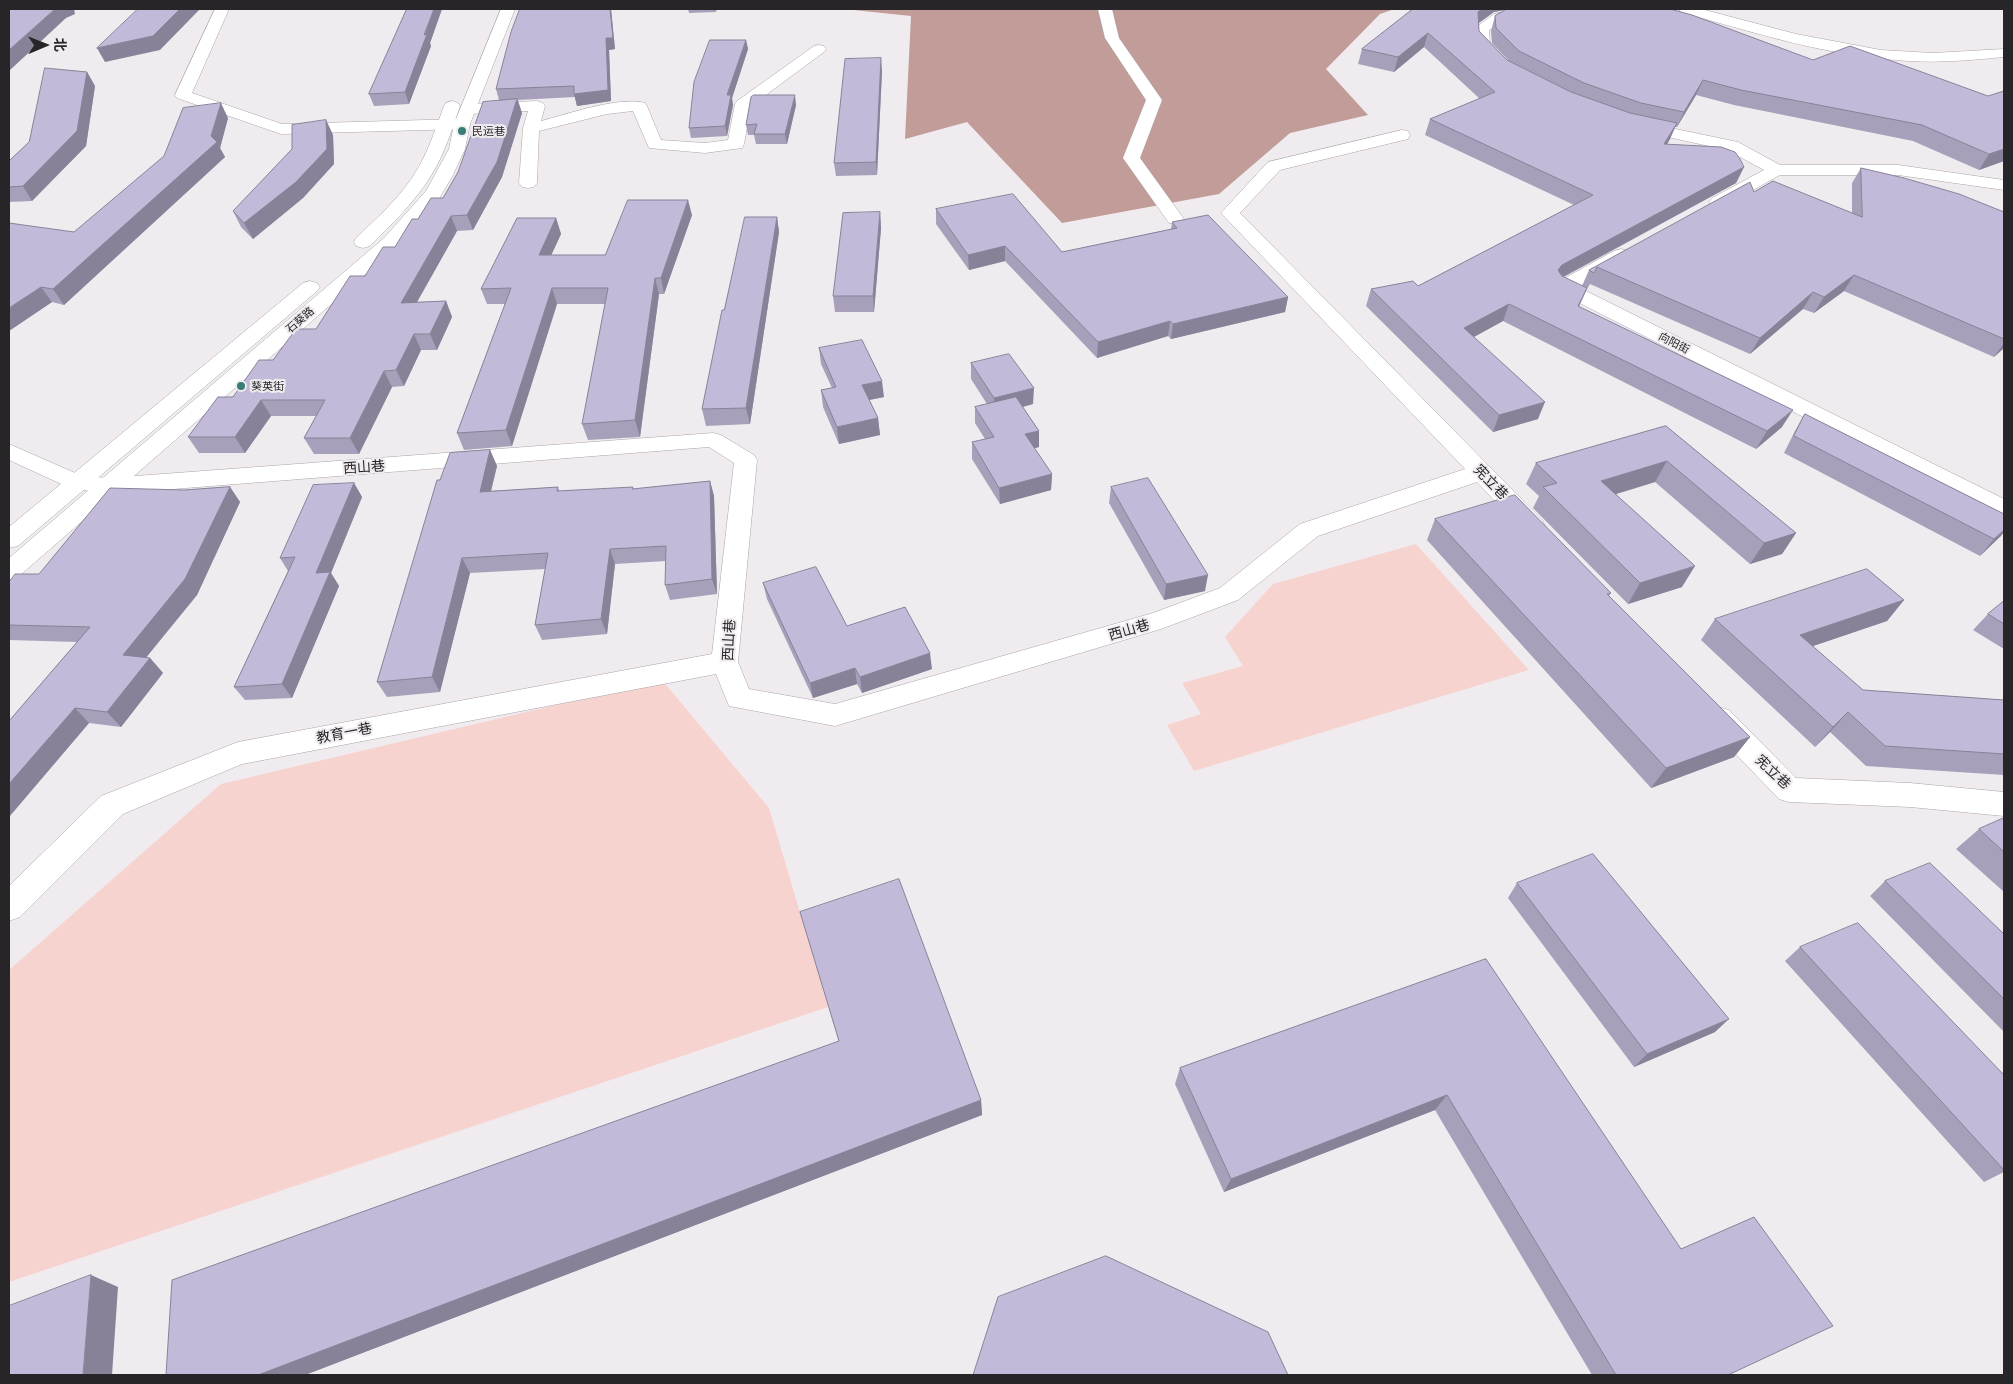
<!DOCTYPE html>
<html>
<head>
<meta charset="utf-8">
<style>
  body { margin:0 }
  #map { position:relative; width:2013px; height:1384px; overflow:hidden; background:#f0ebef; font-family:Barlow,"Noto Sans SC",sans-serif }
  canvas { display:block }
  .frame { position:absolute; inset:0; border:10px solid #272527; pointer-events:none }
  .north { position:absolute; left:20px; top:20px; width:50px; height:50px; -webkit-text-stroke:4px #f0ebef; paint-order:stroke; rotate:89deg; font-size:14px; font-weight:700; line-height:20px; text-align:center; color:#272527 }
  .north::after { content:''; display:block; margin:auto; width:18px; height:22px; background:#272527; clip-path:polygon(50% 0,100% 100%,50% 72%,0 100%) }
</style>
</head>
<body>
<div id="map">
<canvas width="2013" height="1384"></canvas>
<div class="frame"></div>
<div class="north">北</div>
</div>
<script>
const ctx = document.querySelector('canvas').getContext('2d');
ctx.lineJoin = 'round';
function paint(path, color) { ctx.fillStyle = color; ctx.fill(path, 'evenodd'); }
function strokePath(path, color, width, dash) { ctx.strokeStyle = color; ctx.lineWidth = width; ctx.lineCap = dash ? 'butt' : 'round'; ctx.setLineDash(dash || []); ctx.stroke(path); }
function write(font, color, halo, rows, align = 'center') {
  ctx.font = font + ' Barlow,"Noto Sans SC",sans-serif'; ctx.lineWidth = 4; ctx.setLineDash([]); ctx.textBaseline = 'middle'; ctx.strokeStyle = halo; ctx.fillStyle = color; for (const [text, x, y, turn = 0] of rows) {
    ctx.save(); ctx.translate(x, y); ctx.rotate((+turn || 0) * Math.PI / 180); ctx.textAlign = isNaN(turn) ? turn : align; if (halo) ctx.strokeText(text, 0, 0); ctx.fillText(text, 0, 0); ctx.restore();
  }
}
const green = new Path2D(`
  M 1416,544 L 1529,670 L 1194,771 L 1167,725 L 1201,714 L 1182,683 L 1243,666 L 1225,637 L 1273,584 Z
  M 662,680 L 769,808 L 828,1007 L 9,1282 L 9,970 L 221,784 Z`);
const forest = new Path2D(`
  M 844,9 L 1394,9 L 1380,14 L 1326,69 L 1368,115 L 1290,133 L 1219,194 L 1062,223 L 967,122 L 905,139 L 911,16 Z`);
const street = new Path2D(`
  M 215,9 L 229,9 L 192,93 L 282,124 L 462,119 L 468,121 L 470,124 L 468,127 L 462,129 L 281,134 L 177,98 L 175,95 Z
  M 1098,9 L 1112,9 L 1119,38 L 1162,100 L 1140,158 L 1184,219 L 1181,223 L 1175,224 L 1169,223 L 1123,158 L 1146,100 L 1105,38 Z
  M 1517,9 L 1542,9 L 1540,12 L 1504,20 L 1489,30 L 1490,44 L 1509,64 L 1506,67 L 1496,67 L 1478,48 L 1476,45 L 1475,28 L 1494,14 Z
  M 1679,9 L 1701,9 L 1796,34 L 1881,50 L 1933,53 L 2004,49 L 2004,57 C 1973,60 1940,63 1909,61 C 1831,57 1755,33 1681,12 Z
  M 819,45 L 824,46 L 826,49 L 824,52 L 751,106 L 744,144 L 742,148 L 705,153 L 649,148 L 633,111 L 607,114 L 539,131 L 537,183 L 534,187 L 528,188 L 522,187 L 519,183 L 523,128 L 528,111 L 469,114 L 463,112 L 461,109 L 463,106 L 469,104 L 537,101 L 543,103 L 545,106 L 541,121 C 568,114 619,96 645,103 L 647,106 L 661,140 L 705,143 L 728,140 L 735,104 L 737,101 L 814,46 Z
  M 1637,121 L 1738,142 L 1780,165 L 1898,165 L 2004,180 L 2004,190 L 1898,175 L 1780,175 L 1724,206 L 1718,207 L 1712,206 L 1709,202 L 1712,198 L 1764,170 L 1727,150 L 1631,129 L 1629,126 L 1631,123 Z
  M 1402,130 L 1408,131 L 1410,135 L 1408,139 L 1280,170 L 1240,213 L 1542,520 L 1545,526 L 1542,532 L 1533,534 L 1524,532 L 1477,482 L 1318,536 L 1238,600 L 1161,629 L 835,726 L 729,706 L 716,674 L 242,764 L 123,814 L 20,917 L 9,921 L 9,886 L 101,796 L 238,742 L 712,654 L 734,463 L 709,447 L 109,494 L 70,488 L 9,460 L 9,444 L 82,476 L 109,478 L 713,433 L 721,435 L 754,455 L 757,460 L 738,662 L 749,689 L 835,704 L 1153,613 L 1220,588 L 1300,524 L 1465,469 L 1221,213 L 1268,162 Z
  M 1621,249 L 1628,251 L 1630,255 L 1628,259 L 1578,287 L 2004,499 L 2004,517 L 1996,515 L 1556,291 L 1553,287 L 1556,283 L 1614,251 Z
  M 1719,707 L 1729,710 L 1796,778 L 1910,783 L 2004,792 L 2004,816 L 1910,807 L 1789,802 L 1779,799 L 1709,726 L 1705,718 L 1709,710 Z`);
const secondary = new Path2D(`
  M 501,9 L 515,9 L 470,124 L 465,149 L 453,175 L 440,197 L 398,246 L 18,577 L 9,580 L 9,558 L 384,238 L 426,191 L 449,149 L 454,124 Z
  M 452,101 L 458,103 L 460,106 C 452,129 445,153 432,174 C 416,201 392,224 370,246 L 363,248 L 356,246 L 354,242 L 356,238 C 376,219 397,200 412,178 C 427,156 435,130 444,106 L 446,103 Z
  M 310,281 L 317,283 L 320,287 L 317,291 L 18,546 L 9,548 L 9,527 L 303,283 Z`);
const wall = new Path2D(`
  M 407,9 L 442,9 L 430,43 L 431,46 L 409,104 L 374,106 L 369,94 Z
  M 520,9 L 611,9 L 615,49 L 609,50 L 611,101 L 577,106 L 575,97 L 518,100 L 522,113 L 502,177 L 473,230 L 457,231 L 417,302 L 446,301 L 452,317 L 437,350 L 421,350 L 404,386 L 392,387 L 359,454 L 314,454 L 304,438 L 316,416 L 271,416 L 245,453 L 199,453 L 188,437 L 273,360 L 316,329 L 365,276 L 395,247 L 418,219 L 443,198 L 499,100 L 496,89 Z
  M 688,9 L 717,9 L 716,12 L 689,13 Z
  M 1413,9 L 1670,9 L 2004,161 L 1979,170 L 1913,141 L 1734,105 L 1696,95 L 1677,127 L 1675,127 L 1667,145 L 1744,167 L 1736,183 L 1564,277 L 1582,286 L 1589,270 L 1754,192 L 1852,213 L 1852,183 L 1861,168 L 2004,212 L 2004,348 L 1994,357 L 1844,291 L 1814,313 L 1803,309 L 1750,354 L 1590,284 L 1587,289 L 1579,307 L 1782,427 L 1756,449 L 1503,321 L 1474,337 L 1538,419 L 1493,432 L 1366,306 L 1371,289 L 1418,286 L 1574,205 L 1425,135 L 1430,119 L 1480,99 L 1424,47 L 1394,72 L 1358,64 L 1362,49 ZM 1505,10 L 1495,16 L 1491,31 L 1492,43 L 1510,62 L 1507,60 L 1479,31 L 1479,23 L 1494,12 Z
  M 746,40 L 748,49 L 732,98 L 733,105 L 727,136 L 691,138 L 689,128 Z
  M 882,71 L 877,175 L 836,176 L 834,163 Z
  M 87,72 L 95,86 L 86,146 L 32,201 L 9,202 L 9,161 L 29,142 Z
  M 796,105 L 787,144 L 756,144 L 754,135 L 748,135 L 746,125 Z
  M 228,118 L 220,148 L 225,157 L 64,305 L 52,302 L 9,331 L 74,232 Z
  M 326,120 L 333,135 L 334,164 L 303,198 L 253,239 L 241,227 L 233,211 Z
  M 936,209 L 1062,252 L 1171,229 L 1172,222 L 1288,297 L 1285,312 L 1171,339 L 1168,336 L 1097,358 L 1005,261 L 969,270 L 936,224 Z
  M 880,212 L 881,228 L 874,312 L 835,312 L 833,296 Z
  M 692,215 L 664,294 L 659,294 L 640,437 L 588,440 L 582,424 L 605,304 L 557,304 L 512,446 L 464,450 L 457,433 L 505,304 L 487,304 L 481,289 L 556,218 L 561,234 L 551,255 L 605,255 Z
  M 777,217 L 779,232 L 750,424 L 706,426 L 702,409 L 724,310 Z
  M 819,348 L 884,397 L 869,400 L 878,418 L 880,435 L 839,444 L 823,407 L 821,390 L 832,388 L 821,364 Z
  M 971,363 L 1033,404 L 1023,407 L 1039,431 L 1039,447 L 1034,448 L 1052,474 L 1051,490 L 1000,504 L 972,459 L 972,442 L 985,439 L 975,423 L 975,407 L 987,404 L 971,379 Z
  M 1805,414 L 2004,514 L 2004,532 L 1980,556 L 1784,453 L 1795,431 Z
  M 1666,426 L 1796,533 L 1782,554 L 1750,564 L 1655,482 L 1616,494 L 1682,587 L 1628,604 L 1533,508 L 1539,496 L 1526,484 L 1536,463 Z
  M 490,450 L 497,466 L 491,491 L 558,487 L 559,491 L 634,489 L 710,481 L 714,496 L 717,594 L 670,600 L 665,585 L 666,561 L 615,564 L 607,634 L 542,640 L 535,625 L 545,569 L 470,573 L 440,692 L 387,697 L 377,682 L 440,480 Z
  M 354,483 L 362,497 L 331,573 L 339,586 L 292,698 L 245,700 L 234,687 L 288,571 L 280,558 Z
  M 230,487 L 240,502 L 197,595 L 146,657 L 150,658 L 163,673 L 121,727 L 89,723 L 9,817 L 9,721 L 77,642 L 9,640 L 9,582 L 39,574 L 184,490 Z
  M 1111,487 L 1205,591 L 1164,600 L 1109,503 Z
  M 1435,519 L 1611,593 L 1609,596 L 1750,737 L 1734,757 L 1651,788 L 1427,540 Z
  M 763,583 L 847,626 L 932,669 L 862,693 L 857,684 L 813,698 L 767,599 Z
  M 1904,600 L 1887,621 L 1812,646 L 1863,690 L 2004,700 L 2004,775 L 1866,766 L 1830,732 L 1815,747 L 1701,640 L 1715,619 Z
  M 2004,601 L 2004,649 L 1973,630 L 1988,614 Z
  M 2004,818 L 2004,892 L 1956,849 L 1979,829 Z
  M 1885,881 L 2004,934 L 2004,1032 L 1870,896 Z
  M 1517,883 L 1715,1032 L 1634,1067 L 1508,898 Z
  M 800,912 L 981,1100 L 982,1115 L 305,1375 L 166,1375 L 839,1041 Z
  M 1800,947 L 2004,1075 L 2004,1172 L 1984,1182 L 1785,961 Z
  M 1486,959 L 1728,1375 L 1592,1375 L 1435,1110 L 1224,1192 L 1175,1084 L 1180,1068 Z`);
const shadedWall = new Path2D(`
  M 55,9 L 74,9 L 75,14 L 66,18 L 9,71 L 9,50 Z
  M 180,9 L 200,9 L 160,50 L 105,62 L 97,48 Z
  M 434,9 L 442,9 L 430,43 L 431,46 L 409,104 L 405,92 Z
  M 610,9 L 611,9 L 615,49 L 609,50 L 611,101 L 577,106 L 574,94 L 606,38 Z
  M 1482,9 L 1509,9 L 1494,12 L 1474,26 L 1478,12 Z
  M 1428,33 L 1424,47 L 1394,72 L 1398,57 Z
  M 746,40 L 748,49 L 732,98 L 733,105 L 727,136 L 725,126 L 727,95 Z
  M 881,58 L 882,71 L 877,175 L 876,162 Z
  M 87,72 L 95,86 L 86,146 L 32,201 L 23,186 Z
  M 1703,80 L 1696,95 L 1677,127 L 1684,112 Z
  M 795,95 L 796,105 L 787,144 L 785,134 Z
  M 517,99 L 522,113 L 502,177 L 473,230 L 467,215 Z
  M 221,103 L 228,118 L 220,148 L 225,157 L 64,305 L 53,289 L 211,136 Z
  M 326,120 L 333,135 L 334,164 L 303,198 L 253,239 L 244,223 Z
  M 1677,123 L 1670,139 L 1657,160 L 1664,144 Z
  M 2004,149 L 2004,161 L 1979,170 L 1989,154 Z
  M 1744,167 L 1736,183 L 1555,281 L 1558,270 L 1562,265 Z
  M 688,200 L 692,215 L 664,294 L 661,278 Z
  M 880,212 L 881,228 L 874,312 L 873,296 Z
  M 451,216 L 457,231 L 408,318 L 401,303 Z
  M 777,217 L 779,232 L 750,424 L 746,408 Z
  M 556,218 L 561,234 L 544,271 L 539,255 Z
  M 1005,246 L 1005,261 L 969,270 L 968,255 Z
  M 1854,275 L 1844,291 L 1814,313 L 1824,297 Z
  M 655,278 L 659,294 L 640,437 L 635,420 Z
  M 41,287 L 52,302 L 9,331 L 9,308 Z
  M 552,288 L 557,304 L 512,446 L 506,430 Z
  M 1813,292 L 1803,309 L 1750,354 L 1760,338 Z
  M 1288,297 L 1285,312 L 1171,339 L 1173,324 Z
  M 446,301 L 452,317 L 437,350 L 430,334 Z
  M 1509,304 L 1503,321 L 1459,345 L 1464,328 Z
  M 1170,321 L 1168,336 L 1097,358 L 1098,342 Z
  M 414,334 L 421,350 L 404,386 L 396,370 Z
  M 2004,343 L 2004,348 L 1994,357 Z
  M 384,371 L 392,387 L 359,454 L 350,438 Z
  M 882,381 L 884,397 L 864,401 L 862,385 Z
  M 1034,388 L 1033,404 L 994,414 L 994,398 Z
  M 261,400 L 271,416 L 245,453 L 235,437 Z
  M 1545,402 L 1538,419 L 1493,432 L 1499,415 Z
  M 1793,410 L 1782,427 L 1756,449 L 1767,431 Z
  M 878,418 L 880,435 L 839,444 L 837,427 Z
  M 1039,431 L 1039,447 L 1025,451 L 1025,434 Z
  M 490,450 L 497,466 L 487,507 L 480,492 Z
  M 1667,461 L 1655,482 L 1590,502 L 1601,481 Z
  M 1052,474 L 1051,490 L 1000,504 L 999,488 Z
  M 710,481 L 714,496 L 717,594 L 712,579 Z
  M 354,483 L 362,497 L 331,573 L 339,586 L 292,698 L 282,684 L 316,573 Z
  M 230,487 L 240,502 L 197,595 L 136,670 L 123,655 Z
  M 2004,530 L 2004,532 L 2001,536 L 1980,556 L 1994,539 Z
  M 1796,533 L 1782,554 L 1750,564 L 1764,543 Z
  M 610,549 L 615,564 L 607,634 L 601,619 Z
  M 462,558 L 470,573 L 440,692 L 432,677 Z
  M 1695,566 L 1682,587 L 1628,604 L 1640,583 Z
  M 1208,575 L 1205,591 L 1164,600 L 1166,584 Z
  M 1904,600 L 1887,621 L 1784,656 L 1800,635 Z
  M 930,653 L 932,669 L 862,693 L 860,677 Z
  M 150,658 L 163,673 L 121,727 L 107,712 Z
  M 855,668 L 857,684 L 813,698 L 810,683 Z
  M 75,708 L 89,723 L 9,817 L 9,784 Z
  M 1848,712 L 1830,732 L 1815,747 L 1833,727 Z
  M 1750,737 L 1734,757 L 1651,788 L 1666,768 Z
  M 1729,1019 L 1715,1032 L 1634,1067 L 1647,1054 Z
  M 1447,1095 L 1435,1110 L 1224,1192 L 1231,1179 Z
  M 981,1100 L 982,1115 L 305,1375 L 258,1375 Z
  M 91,1275 L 118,1287 L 112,1375 L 83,1375 Z`);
const building = new Path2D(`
  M 9,9 L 55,9 L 9,50 Z
  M 138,9 L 180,9 L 153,36 L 97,48 Z
  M 407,9 L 434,9 L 424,35 L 427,34 L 405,92 L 369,94 Z
  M 520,9 L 610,9 L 613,38 L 606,38 L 608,90 L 574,94 L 574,86 L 496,89 L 511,32 Z
  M 1413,9 L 1482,9 L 1478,12 L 1479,31 L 1507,60 L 1571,92 L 1630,113 L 1677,123 L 1664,144 L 1721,147 L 1735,152 L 1740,159 L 1744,167 L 1562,265 L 1558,270 L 1562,276 L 1587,288 L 1578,306 L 1793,410 L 1767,431 L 1509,304 L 1464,328 L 1545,402 L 1499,415 L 1371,289 L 1413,281 L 1418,286 L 1593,195 L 1430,119 L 1495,92 L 1428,33 L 1398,57 L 1362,49 Z
  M 1507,9 L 1670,9 L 1692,15 L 1813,60 L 1850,46 L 1988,96 L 2004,91 L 2004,149 L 1989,154 L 1922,125 L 1741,90 L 1703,80 L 1684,112 L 1641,103 L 1584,83 L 1519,51 L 1496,28 L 1495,16 Z
  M 710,40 L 746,40 L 727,95 L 731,95 L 725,126 L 689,128 L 694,82 Z
  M 881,58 L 876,162 L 834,163 L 845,59 Z
  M 45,68 L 87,72 L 77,131 L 23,186 L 9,187 L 9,161 L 29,142 Z
  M 754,95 L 795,95 L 785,134 L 754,134 L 757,124 L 746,125 L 751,97 Z
  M 517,99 L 497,162 L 467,215 L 451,216 L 401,303 L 446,301 L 430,334 L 414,334 L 396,370 L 384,371 L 350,438 L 304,438 L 325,400 L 261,400 L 235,437 L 188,437 L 218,397 L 233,397 L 259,360 L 273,360 L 296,329 L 316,329 L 350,276 L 365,276 L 383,247 L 395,247 L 412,219 L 418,219 L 431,198 L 443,198 L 458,172 L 483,102 Z
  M 221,103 L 211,136 L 217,142 L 53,289 L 41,287 L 9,308 L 9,223 L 74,232 L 164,156 L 183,108 Z
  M 326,120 L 327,149 L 296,182 L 244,223 L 233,211 L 292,149 L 292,125 Z
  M 1861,168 L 1904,178 L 1959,194 L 2004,212 L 2004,339 L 1854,275 L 1824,297 L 1813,292 L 1760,338 L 1597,267 L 1594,273 L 1589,270 L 1750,182 L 1754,192 L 1773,181 L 1862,217 Z
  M 1013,194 L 1062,252 L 1177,228 L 1172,222 L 1208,215 L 1288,297 L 1173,324 L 1170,321 L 1098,342 L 1005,246 L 968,255 L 936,209 Z
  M 628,200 L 688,200 L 661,278 L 655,278 L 635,420 L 582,424 L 608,288 L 552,288 L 506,430 L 457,433 L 511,288 L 481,289 L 517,218 L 556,218 L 539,255 L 605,255 Z
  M 880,212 L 873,296 L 833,296 L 843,213 Z
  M 745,217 L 777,217 L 746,408 L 702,409 L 722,310 L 724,310 Z
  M 862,340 L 882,381 L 862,385 L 878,418 L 837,427 L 821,390 L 836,387 L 819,348 Z
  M 1009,354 L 1034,388 L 994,398 L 971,363 Z
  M 1016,397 L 1039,431 L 1025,434 L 1052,474 L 999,488 L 972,442 L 994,437 L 975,407 Z
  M 1805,414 L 2004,514 L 2004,530 L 1994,539 L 1794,436 Z
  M 1666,426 L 1796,533 L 1764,543 L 1667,461 L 1601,481 L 1695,566 L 1640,583 L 1543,487 L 1557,483 L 1536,463 Z
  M 490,450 L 480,492 L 558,487 L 557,491 L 633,487 L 632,489 L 710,481 L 712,579 L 665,585 L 666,546 L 610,549 L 601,619 L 535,625 L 548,553 L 462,558 L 432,677 L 377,682 L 437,480 L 440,480 L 450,453 Z
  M 1148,478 L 1208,575 L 1166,584 L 1111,487 Z
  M 354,483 L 316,573 L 330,572 L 282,684 L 234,687 L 295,557 L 280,558 L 313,485 Z
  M 230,487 L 185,579 L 123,655 L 150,658 L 107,712 L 75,708 L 9,784 L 9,721 L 90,627 L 9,625 L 9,582 L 15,574 L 39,574 L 110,488 L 184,490 Z
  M 1515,495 L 1611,593 L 1607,594 L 1750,737 L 1666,768 L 1435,519 Z
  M 816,567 L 847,626 L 905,607 L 930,653 L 860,677 L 855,668 L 810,683 L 763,583 Z
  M 1867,569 L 1904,600 L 1800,635 L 1863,690 L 2004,700 L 2004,754 L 1885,746 L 1848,712 L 1833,727 L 1715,619 Z
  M 2004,601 L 2004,624 L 1988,614 Z
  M 2004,818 L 2004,852 L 1979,829 Z
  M 1593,854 L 1729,1019 L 1647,1054 L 1517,883 Z
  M 1930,863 L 2004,934 L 2004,999 L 1885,881 Z
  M 899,879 L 981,1100 L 258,1375 L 166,1375 L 172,1280 L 839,1041 L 800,912 Z
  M 1858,923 L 2004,1075 L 2004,1170 L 1800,947 Z
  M 1486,959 L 1681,1249 L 1754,1217 L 1833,1326 L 1728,1375 L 1616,1375 L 1447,1095 L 1231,1179 L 1180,1068 Z
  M 1106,1256 L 1268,1332 L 1288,1375 L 973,1375 L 998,1297 Z
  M 91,1275 L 83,1375 L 9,1375 L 9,1306 Z`);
const markers = [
  [462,131,5,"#387e76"],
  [241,386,5,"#387e76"]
];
const farPoinames = [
  ["民运巷",472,131],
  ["葵英街",251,386]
];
const farStreetnames = [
  ["石葵路",300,320,-41],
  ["向阳街",1674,343,27]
];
const streetNames = [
  ["西山巷",364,467,-4],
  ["宪立巷",1491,482,46],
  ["西山巷",1129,630,-16],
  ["西山巷",729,640,-87],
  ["教育一巷",344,733,-11],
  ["宪立巷",1773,772,43]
];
paint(green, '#f7d3d0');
paint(forest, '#c19c98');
strokePath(street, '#a8a4a8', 1);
strokePath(secondary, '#a8a4a8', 1);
paint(street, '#fff');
paint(secondary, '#fff');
paint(wall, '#a8a0bb');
paint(shadedWall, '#888298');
paint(building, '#c3bad9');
strokePath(building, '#888298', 1);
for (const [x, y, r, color] of markers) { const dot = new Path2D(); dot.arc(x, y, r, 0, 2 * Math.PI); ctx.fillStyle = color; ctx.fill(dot); strokePath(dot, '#f0ebef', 2); }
write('11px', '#272527', '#f0ebef', farPoinames, 'left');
write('11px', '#272527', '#f0ebef', farStreetnames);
write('14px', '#272527', '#f0ebef', streetNames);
</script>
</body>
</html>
